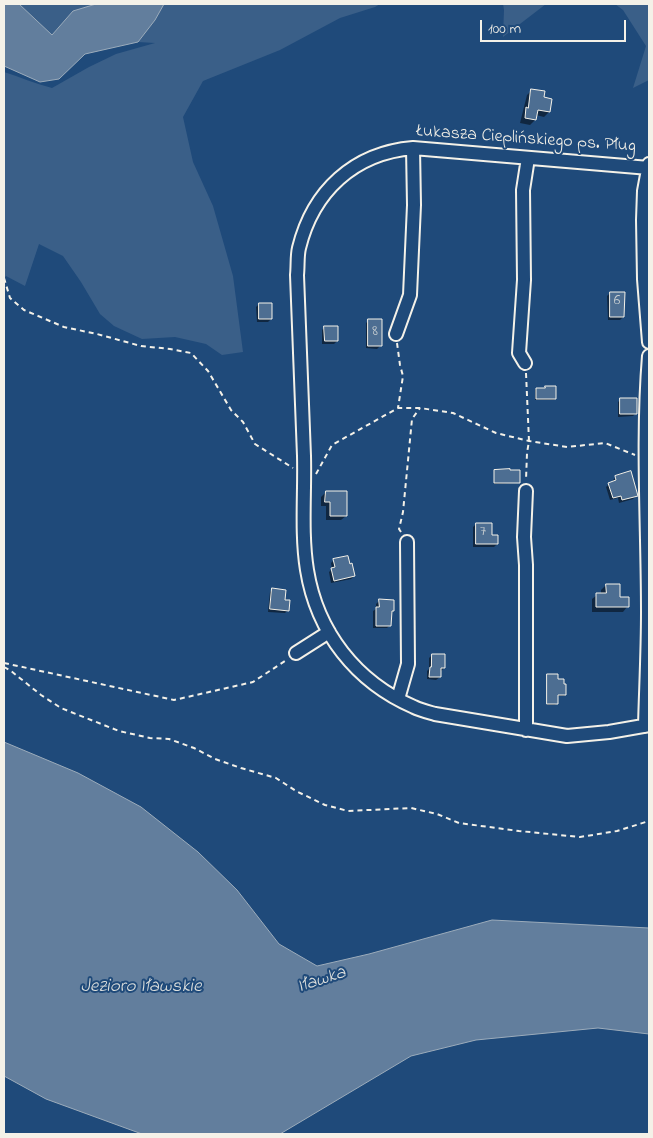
<!DOCTYPE html>
<html>
<head>
<meta charset="utf-8">
<style>
  body { margin:0 }
  #map { position:relative; width:653px; height:1138px; overflow:hidden; background:#1f4a7a; font-family:"Indie Flower",sans-serif }
  canvas { display:block }
  .frame { position:absolute; inset:0; border:5px solid #f4f1e8; pointer-events:none }
  .scale { position:absolute; left:480px; top:20px; width:146px; height:22px; box-sizing:border-box; border:2px solid #f4f1e8; border-top:0; padding-left:6px; font-size:15px; line-height:18px; white-space:nowrap; color:#f4f1e8; -webkit-text-stroke:4px #1f4a7a; paint-order:stroke }
</style>
</head>
<body>
<div id="map">
<canvas width="653" height="1138"></canvas>
<div class="frame"></div>
<div class="scale">100 m</div>
</div>
<script>
const ctx = document.querySelector('canvas').getContext('2d');
ctx.lineJoin = 'round';
function paint(path, color) { ctx.fillStyle = color; ctx.fill(path, 'evenodd'); }
function strokePath(path, color, width, dash) { ctx.strokeStyle = color; ctx.lineWidth = width; ctx.lineCap = dash ? 'butt' : 'round'; ctx.setLineDash(dash || []); ctx.stroke(path); }
function write(font, color, halo, rows, align = 'center') {
  ctx.font = font + ' "Indie Flower",sans-serif'; ctx.lineWidth = 4; ctx.setLineDash([]); ctx.textBaseline = 'middle'; ctx.strokeStyle = halo; ctx.fillStyle = color; for (const [text, x, y, turn = 0] of rows) {
    ctx.save(); ctx.translate(x, y); ctx.rotate((+turn || 0) * Math.PI / 180); ctx.textAlign = isNaN(turn) ? turn : align; if (halo) ctx.strokeText(text, 0, 0); ctx.fillText(text, 0, 0); ctx.restore();
  }
}
const green = new Path2D(`
  M 19,4 L 96,4 L 73,11 L 52,35 Z
  M 163,4 L 380,4 L 375,7 L 340,18 L 280,50 L 203,81 L 183,117 L 193,162 L 213,206 L 233,276 L 243,352 L 222,355 L 206,344 L 175,337 L 142,339 L 114,326 L 100,314 L 81,282 L 63,256 L 39,244 L 25,286 L 6,276 L 4,279 L 4,72 C 20,77 36,84 52,88 L 89,67 L 116,54 L 155,43 L 138,42 Z
  M 503,4 L 546,4 L 503,37 L 504,10 Z
  M 615,4 L 649,4 L 649,80 L 633,88 L 646,46 L 623,10 Z`);
const water = new Path2D(`
  M 4,4 L 19,4 L 52,35 L 73,11 L 96,4 L 164,4 L 155,20 L 138,42 L 85,54 L 59,79 L 40,82 L 4,66 Z
  M 4,742 L 78,773 L 141,807 L 198,852 L 237,890 L 279,944 L 317,966 L 369,954 L 492,920 L 649,928 L 649,1034 L 598,1028 L 476,1040 L 411,1056 L 280,1134 L 142,1134 L 46,1099 L 4,1076 Z`);
const shadow = new Path2D(`
  M 532,90 L 542,98 L 549,112 L 544,117 L 536,115 L 535,120 L 530,125 L 520,123 L 527,95 Z
  M 610,293 L 623,317 L 620,320 L 608,320 L 607,296 Z
  M 259,304 L 271,319 L 268,322 L 257,322 L 256,307 Z
  M 369,320 L 380,346 L 377,349 L 366,348 L 366,323 Z
  M 325,327 L 337,341 L 334,344 L 322,344 L 322,330 Z
  M 546,387 L 555,399 L 554,400 L 535,400 L 535,390 L 536,389 L 544,389 Z
  M 621,399 L 636,413 L 633,416 L 618,417 L 618,402 Z
  M 495,471 L 518,482 L 517,483 L 494,484 L 494,472 Z
  M 616,477 L 636,496 L 633,499 L 619,503 L 618,498 L 610,500 L 606,487 L 609,484 L 613,483 L 613,480 Z
  M 326,492 L 346,516 L 341,520 L 326,520 L 326,506 L 321,506 L 321,497 Z
  M 476,524 L 491,536 L 497,544 L 494,547 L 473,547 L 473,527 Z
  M 334,560 L 349,565 L 354,576 L 351,579 L 331,583 L 329,572 L 332,569 L 331,563 Z
  M 606,585 L 627,607 L 623,612 L 592,612 L 592,599 L 597,595 L 601,595 L 601,590 Z
  M 273,589 L 283,601 L 288,610 L 285,613 L 268,612 L 270,592 Z
  M 379,601 L 393,610 L 391,612 L 390,625 L 387,628 L 373,628 L 373,611 L 376,609 L 376,604 Z
  M 432,655 L 444,668 L 441,671 L 440,677 L 436,680 L 427,679 L 427,671 L 429,669 L 429,658 Z
  M 548,675 L 556,680 L 565,695 L 564,696 L 556,696 L 556,704 L 555,705 L 547,705 L 547,676 Z`);
const building = new Path2D(`
  M 531,89 L 545,91 L 544,97 L 552,99 L 550,112 L 538,110 L 536,120 L 525,118 L 526,107 L 528,108 Z
  M 610,292 L 625,292 L 624,317 L 610,317 Z
  M 259,303 L 272,303 L 272,319 L 259,319 Z
  M 368,319 L 382,319 L 382,346 L 368,346 Z
  M 324,326 L 338,326 L 338,341 L 325,341 Z
  M 545,386 L 556,386 L 556,399 L 536,399 L 536,388 L 545,388 Z
  M 620,398 L 637,398 L 637,414 L 620,414 Z
  M 510,469 L 510,470 L 520,470 L 520,483 L 494,483 L 494,470 Z
  M 631,471 L 638,496 L 622,500 L 621,496 L 613,498 L 608,483 L 616,480 L 615,476 Z
  M 326,491 L 347,491 L 347,516 L 330,516 L 330,502 L 325,502 Z
  M 476,523 L 492,523 L 492,535 L 498,535 L 498,544 L 476,544 Z
  M 348,556 L 350,564 L 352,563 L 355,576 L 334,581 L 331,568 L 335,567 L 333,559 Z
  M 606,584 L 620,584 L 620,597 L 629,597 L 629,607 L 596,607 L 596,593 L 606,593 Z
  M 272,588 L 286,590 L 285,600 L 290,600 L 289,611 L 270,609 Z
  M 379,599 L 394,600 L 394,611 L 392,611 L 391,626 L 376,626 L 376,607 L 379,607 Z
  M 432,654 L 445,654 L 445,668 L 441,668 L 441,677 L 429,677 L 430,667 L 431,667 Z
  M 547,674 L 558,674 L 558,679 L 564,679 L 564,684 L 566,684 L 566,695 L 558,695 L 558,704 L 547,704 Z`);
const path = new Path2D(`
  M 4,278 L 10,298 L 24,310 L 64,327 L 97,334 L 141,346 L 170,349 L 191,353 L 208,371 L 231,410 L 243,422 L 255,444 L 293,468
  M 397,343 L 400,365 L 403,376 L 398,408
  M 526,373 L 529,441 L 527,453 L 526,480
  M 316,474 L 332,445 L 398,408 L 420,408 L 453,413 L 496,433 L 529,441 L 567,447 L 605,443 L 635,455
  M 401,532 L 399,529 L 403,512 L 412,419 L 420,408
  M 4,663 L 174,700 L 253,682 L 288,659
  M 4,667 L 11,671 L 41,695 L 61,708 L 86,718 L 119,731 L 150,738 L 169,739 L 194,748 L 215,759 L 241,768 L 276,778 L 296,791 L 325,805 L 348,811 L 411,808 L 437,814 L 459,823 L 519,831 L 580,837 L 617,831 L 649,821`);
const minor = new Path2D(`
  M 649,164 L 644,191 L 643,220 L 644,279 L 649,342
  M 649,168 L 413,148 C 354,153 313,191 299,248 C 297,256 298,266 297,275 C 299,335 302,396 304,456 C 305,494 301,533 307,570 C 317,632 356,682 414,707 C 420,710 428,712 435,714 L 567,736 L 609,732 L 649,725
  M 396,334 L 410,295 L 414,205 L 413,148
  M 525,363 L 519,353 L 524,280 L 523,190 L 528,158
  M 296,653 L 329,632
  M 398,699 L 408,664 L 407,542
  M 645,726 C 646,688 648,650 648,612 C 648,527 642,441 649,356
  M 526,730 L 526,565 L 524,537 L 526,491`);
const numberNames = [
  ["6",617,302],
  ["8",375,333],
  ["7",483,533]
];
const streetNames = [
  ["Łukasza Cieplińskiego ps. Pług",526,140,4]
];
const waterNames = [
  ["Iławka",322,981,-18],
  ["Jezioro Iławskie",141,988]
];
paint(green, '#3a5f88');
paint(water, '#627e9d');
strokePath(water, '#9cacbb', 1);
paint(shadow, '#0007');
paint(building, '#4d6e92');
strokePath(building, '#f4f1e8', 1);
strokePath(minor, '#f4f1e8', 16);
strokePath(path, '#f4f1e8', 2, [5, 4]);
strokePath(minor, '#1f4a7a', 12);
write('15px', '#cad0d2', null, numberNames);
write('18px', '#f4f1e8', '#1f4a7a', streetNames);
write('italic 19px', '#dee0dd', '#1f4a7a', waterNames);
</script>
</body>
</html>
